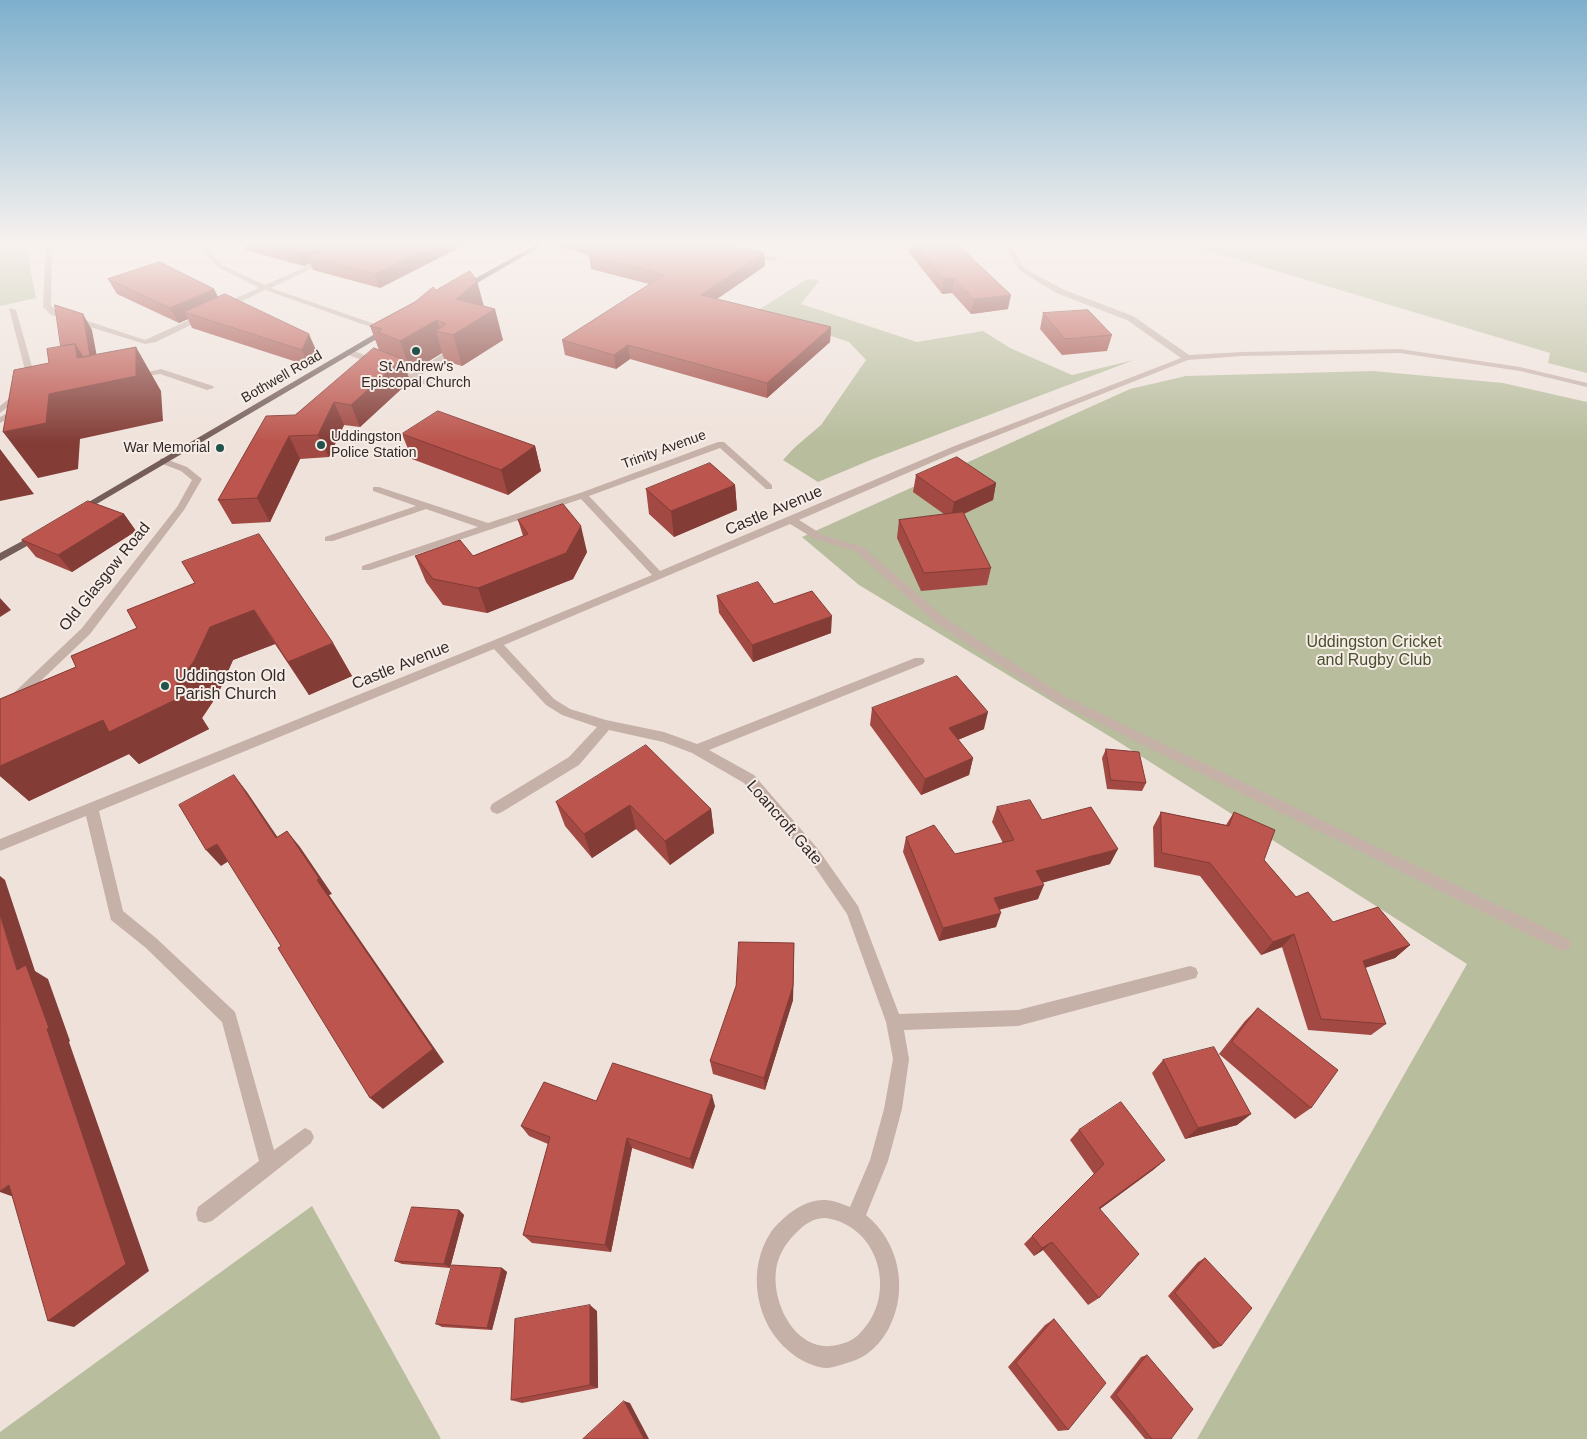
<!DOCTYPE html>
<html>
<head>
<meta charset="utf-8">
<style>
  body { margin:0 }
  canvas { display:block; background:#efe2db }
</style>
</head>
<body>
<canvas width="1587" height="1439"></canvas>
<script>
const ctx = document.querySelector('canvas').getContext('2d');
ctx.lineJoin = 'round';
function paint(path, color) { ctx.fillStyle = color; ctx.fill(path, 'evenodd'); }
function strokePath(path, color, width, dash) { ctx.strokeStyle = color; ctx.lineWidth = width; ctx.lineCap = dash ? 'butt' : 'round'; ctx.setLineDash(dash || []); ctx.stroke(path); }
function write(font, color, halo, rows, align = 'center') {
  ctx.font = font + ' Helvetica,sans-serif'; ctx.lineWidth = 4; ctx.setLineDash([]); ctx.textBaseline = 'middle'; ctx.strokeStyle = halo; ctx.fillStyle = color; for (const [text, x, y, turn = 0] of rows) {
    ctx.save(); ctx.translate(x, y); ctx.rotate((+turn || 0) * Math.PI / 180); ctx.textAlign = isNaN(turn) ? turn : align; if (halo) ctx.strokeText(text, 0, 0); ctx.fillText(text, 0, 0); ctx.restore();
  }
}
const green = new Path2D(`
  M 0,242 L 25,242 L 36,298 L 0,306 Z
  M 1180,242 L 1587,242 L 1587,373 L 1548,363 L 1550,353 Z
  M 812,279 L 819,281 L 801,304 L 917,342 L 983,331 L 1010,348 L 1072,375 L 1134,360 L 873,459 L 818,482 L 783,460 L 794,448 L 821,425 L 866,360 L 849,342 L 770,316 L 752,314 L 806,280 Z
  M 1373,371 L 1503,383 L 1587,402 L 1587,1439 L 1197,1439 L 1467,964 L 1114,739 L 859,585 L 802,537 L 1130,389 L 1186,376 Z
  M 312,1206 L 441,1439 L 0,1439 L 0,1432 Z`);
const minor = new Path2D(`
  M 46,242 L 52,242 L 51,306 L 57,311 L 145,340 L 202,314 L 209,316 L 156,342 L 145,344 L 51,315 L 43,307 Z
  M 194,242 L 200,242 L 203,244 L 216,242 L 206,247 L 222,265 L 265,285 L 323,259 L 327,259 L 327,261 L 271,288 L 392,330 L 385,332 L 265,290 L 226,309 L 220,309 L 220,305 L 259,288 L 218,267 Z
  M 1006,242 L 1012,242 L 1011,244 L 1024,268 L 1062,289 L 1133,316 L 1189,355 L 1242,352 L 1400,349 L 1520,367 L 1587,383 L 1587,387 L 1520,371 L 1400,353 L 1242,356 L 1188,360 L 958,451 L 799,520 L 823,535 L 863,547 L 945,618 L 1064,696 L 1568,939 L 1571,944 L 1568,949 L 1563,951 L 1558,949 L 1056,702 L 937,624 L 855,551 L 815,539 L 790,524 L 504,645 L 554,699 L 570,709 L 606,720 L 664,732 L 697,744 L 915,658 L 923,658 L 925,661 L 923,664 L 709,750 L 754,775 L 818,849 L 858,906 L 899,1014 L 1018,1010 L 1190,966 L 1196,968 L 1198,973 L 1196,978 L 1018,1026 L 904,1030 L 909,1059 L 902,1109 L 888,1161 L 866,1215 C 899,1242 909,1289 889,1328 C 881,1343 868,1357 850,1362 C 843,1364 835,1367 828,1368 C 815,1368 799,1360 790,1352 C 755,1324 746,1269 771,1232 C 774,1227 780,1222 784,1218 C 795,1208 810,1199 825,1200 C 834,1200 842,1204 850,1207 L 870,1160 L 884,1109 L 893,1059 L 886,1022 L 847,914 L 808,857 L 744,783 L 692,753 L 663,742 L 609,730 L 579,765 L 502,812 L 497,814 L 492,812 L 490,808 L 492,804 L 569,757 L 597,727 L 562,715 L 546,705 L 494,649 L 99,811 L 123,911 L 156,938 L 235,1012 L 274,1150 L 305,1128 L 311,1131 L 314,1137 L 311,1143 L 212,1221 L 205,1223 L 198,1221 L 196,1214 L 198,1207 L 259,1161 L 222,1022 L 146,948 L 111,920 L 86,816 L 0,851 L 0,839 L 492,641 L 652,575 L 581,499 L 370,570 L 362,570 L 362,566 L 478,527 L 426,509 L 333,541 L 325,541 L 325,537 L 416,506 L 373,491 L 373,487 L 379,487 L 488,523 L 580,493 L 718,442 L 724,442 L 772,485 L 772,489 L 766,489 L 720,448 L 589,496 L 660,571 L 952,447 L 1181,358 L 1127,320 L 1056,293 L 1019,270 L 1005,244 ZM 826,1218 C 880,1226 898,1296 860,1333 C 854,1340 846,1343 837,1345 C 794,1355 767,1296 778,1261 C 782,1249 788,1241 796,1233 C 805,1224 813,1218 826,1218 Z
  M 748,254 L 775,257 L 778,259 L 775,261 L 746,257 L 746,255 Z
  M 9,308 L 16,310 L 33,370 L 17,400 L 0,413 L 0,406 L 11,397 L 25,370 Z
  M 346,350 L 352,350 L 411,374 L 446,352 L 453,354 L 418,377 L 434,383 L 435,385 L 431,387 L 346,354 Z
  M 161,369 L 213,386 L 214,388 L 207,390 L 160,374 L 135,378 L 131,376 Z
  M 17,408 L 24,410 L 0,423 L 0,417 Z
  M 163,458 L 187,467 L 202,479 L 184,510 L 90,634 L 4,716 L 0,718 L 0,706 L 82,628 L 177,507 L 192,480 L 181,471 L 160,463 L 160,459 Z`);
const major = new Path2D(`
  M 541,242 L 548,242 L 465,290 L 458,288 Z
  M 385,328 L 392,330 L 83,512 L 77,512 L 75,510 Z
  M 39,532 L 43,533 L 43,537 L 0,561 L 0,553 Z`);
const wall = new Path2D(`
  M 242,242 L 470,242 L 380,288 L 313,270 L 310,263 L 304,266 L 245,250 Z
  M 547,242 L 717,242 L 764,253 L 765,266 L 717,299 L 831,327 L 830,342 L 767,398 L 630,359 L 616,369 L 565,355 L 562,340 L 649,284 L 591,269 L 589,255 L 548,244 Z
  M 908,242 L 955,242 L 1008,309 L 971,314 L 952,293 L 942,294 L 908,251 L 909,243 Z
  M 108,279 L 214,289 L 218,297 L 316,350 L 309,366 L 192,328 L 188,319 L 179,323 L 117,294 Z
  M 436,290 L 484,307 L 503,340 L 462,366 L 445,361 L 442,353 L 411,372 L 406,370 L 410,381 L 360,427 L 344,425 L 329,457 L 300,459 L 270,522 L 232,524 L 218,500 L 295,415 L 379,350 L 370,326 Z
  M 1043,313 L 1112,335 L 1107,351 L 1062,355 L 1040,329 Z
  M 402,434 L 535,446 L 541,471 L 508,495 L 412,459 Z
  M 916,475 L 996,483 L 993,500 L 964,514 L 991,568 L 987,585 L 921,591 L 897,538 L 899,520 L 944,514 L 913,492 Z
  M 735,485 L 737,510 L 674,537 L 649,514 L 646,489 Z
  M 124,514 L 136,531 L 72,572 L 36,557 L 22,540 Z
  M 518,520 L 587,552 L 573,579 L 487,613 L 443,605 L 426,582 L 415,556 L 473,556 L 523,536 Z
  M 195,583 L 333,643 L 352,676 L 309,695 L 275,644 L 233,660 L 218,694 L 202,718 L 209,729 L 139,764 L 129,754 L 29,801 L 0,776 L 0,699 L 76,667 L 137,628 Z
  M 717,596 L 774,604 L 831,633 L 753,662 L 719,613 Z
  M 872,708 L 984,729 L 958,740 L 973,758 L 969,775 L 921,795 L 870,725 Z
  M 1106,749 L 1146,783 L 1142,791 L 1107,789 L 1102,758 Z
  M 556,802 L 711,809 L 714,833 L 670,865 L 636,829 L 592,858 L 565,826 Z
  M 997,807 L 1042,820 L 1110,864 L 1042,882 L 1038,899 L 999,910 L 996,927 L 939,941 L 903,852 L 906,837 L 955,854 L 1003,843 L 992,822 Z
  M 1161,812 L 1226,825 L 1234,812 L 1264,860 L 1296,897 L 1333,922 L 1410,945 L 1395,958 L 1365,968 L 1386,1024 L 1371,1035 L 1308,1030 L 1282,947 L 1261,955 L 1200,876 L 1154,867 L 1153,827 Z
  M 794,943 L 793,1000 L 765,1090 L 713,1074 L 710,1061 Z
  M 1258,1008 L 1311,1108 L 1295,1119 L 1219,1054 L 1245,1021 Z
  M 1163,1060 L 1251,1114 L 1237,1125 L 1185,1139 L 1152,1073 Z
  M 596,1101 L 715,1106 L 693,1169 L 632,1148 L 611,1252 L 532,1243 L 523,1235 L 548,1144 L 529,1136 L 521,1126 Z
  M 1079,1130 L 1165,1160 L 1153,1170 L 1100,1209 L 1099,1298 L 1088,1305 L 1043,1250 L 1034,1256 L 1024,1244 L 1094,1174 L 1070,1140 Z
  M 459,1210 L 464,1215 L 450,1268 L 402,1264 L 395,1261 Z
  M 1205,1258 L 1221,1346 L 1213,1349 L 1168,1296 L 1198,1262 Z
  M 502,1268 L 507,1272 L 492,1330 L 442,1327 L 436,1324 Z
  M 597,1311 L 598,1388 L 522,1403 L 511,1400 Z
  M 1054,1319 L 1068,1430 L 1058,1431 L 1008,1367 L 1045,1325 Z
  M 1147,1355 L 1171,1439 L 1145,1439 L 1110,1397 L 1141,1357 Z`);
const shadedWall = new Path2D(`
  M 322,242 L 355,242 L 308,257 L 310,263 L 304,266 L 299,253 Z
  M 441,242 L 470,242 L 380,288 L 375,274 Z
  M 764,253 L 765,266 L 702,309 L 701,295 Z
  M 954,278 L 952,293 L 942,294 L 944,279 Z
  M 477,281 L 485,310 L 495,309 L 503,340 L 462,366 L 453,335 L 456,299 Z
  M 214,289 L 221,304 L 184,312 L 188,319 L 179,323 L 170,308 Z
  M 1011,295 L 1008,309 L 971,314 L 974,299 Z
  M 83,314 L 92,330 L 101,379 L 136,347 L 161,391 L 163,421 L 80,439 L 78,469 L 38,478 L 3,432 L 49,394 L 77,358 L 75,344 Z
  M 437,320 L 441,332 L 436,331 L 442,353 L 411,372 L 400,341 Z
  M 831,327 L 830,342 L 767,398 L 767,383 Z
  M 309,334 L 316,350 L 309,366 L 302,350 Z
  M 628,345 L 630,359 L 616,369 L 614,355 Z
  M 402,359 L 410,381 L 360,427 L 351,405 Z
  M 334,402 L 344,425 L 329,457 L 318,435 Z
  M 289,436 L 300,459 L 270,522 L 257,498 Z
  M 535,446 L 541,471 L 508,495 L 501,470 Z
  M 0,449 L 34,494 L 0,501 Z
  M 996,483 L 993,500 L 951,519 L 954,502 Z
  M 735,485 L 737,510 L 674,537 L 671,511 Z
  M 124,514 L 136,531 L 72,572 L 58,555 Z
  M 581,526 L 587,552 L 573,579 L 487,613 L 478,588 Z
  M 0,598 L 11,610 L 0,617 Z
  M 254,610 L 275,644 L 233,660 L 218,694 L 202,718 L 209,729 L 139,764 L 129,754 L 29,801 L 0,776 L 0,766 L 176,685 L 210,627 Z
  M 832,616 L 831,633 L 753,662 L 752,645 Z
  M 333,643 L 352,676 L 309,695 L 288,662 Z
  M 988,712 L 984,729 L 945,745 L 949,728 Z
  M 973,758 L 969,775 L 921,795 L 925,779 Z
  M 234,775 L 247,792 L 289,854 L 276,838 Z
  M 630,805 L 636,829 L 592,858 L 584,834 Z
  M 711,809 L 714,833 L 670,865 L 665,841 Z
  M 287,831 L 300,847 L 332,894 L 329,895 L 444,1062 L 383,1109 L 370,1098 L 317,880 Z
  M 217,844 L 232,859 L 221,866 L 206,850 Z
  M 1118,849 L 1110,864 L 1031,886 L 1036,871 Z
  M 0,876 L 5,880 L 35,971 L 48,979 L 70,1041 L 69,1042 L 149,1271 L 74,1327 L 48,1321 L 17,970 L 0,915 Z
  M 1044,885 L 1038,899 L 989,912 L 994,898 Z
  M 1001,913 L 996,927 L 939,941 L 943,928 Z
  M 1294,934 L 1282,947 L 1261,955 L 1273,942 Z
  M 794,943 L 793,1000 L 765,1090 L 764,1078 Z
  M 1410,945 L 1395,958 L 1349,973 L 1363,961 Z
  M 712,1095 L 715,1106 L 693,1169 L 690,1159 Z
  M 1251,1114 L 1237,1125 L 1185,1139 L 1198,1128 Z
  M 627,1138 L 632,1148 L 611,1252 L 605,1245 Z
  M 1165,1160 L 1153,1170 L 1089,1217 L 1099,1208 Z
  M 9,1185 L 25,1201 L 0,1192 L 0,1191 Z
  M 459,1210 L 464,1215 L 450,1268 L 444,1264 Z
  M 1052,1242 L 1043,1250 L 1034,1256 L 1042,1248 Z
  M 502,1268 L 507,1272 L 492,1330 L 487,1328 Z
  M 590,1305 L 597,1311 L 598,1388 L 590,1385 Z
  M 624,1401 L 630,1403 L 649,1439 L 644,1439 Z`);
const building = new Path2D(`
  M 259,242 L 322,242 L 299,253 Z
  M 340,242 L 441,242 L 375,274 L 308,257 Z
  M 586,242 L 717,242 L 764,253 L 701,295 L 831,327 L 767,383 L 628,345 L 614,355 L 562,340 L 664,275 L 589,255 L 605,246 Z
  M 913,242 L 955,242 L 1011,295 L 974,299 L 954,278 L 944,279 Z
  M 160,262 L 214,289 L 170,308 L 108,279 Z
  M 470,271 L 477,281 L 456,299 L 495,309 L 453,335 L 436,331 L 446,324 L 437,320 L 400,341 L 378,332 L 382,329 L 370,326 L 415,302 L 433,287 L 436,290 Z
  M 225,294 L 309,334 L 302,350 L 184,312 Z
  M 55,305 L 83,314 L 90,356 L 83,357 L 75,344 L 61,346 Z
  M 1088,310 L 1112,335 L 1065,339 L 1043,313 Z
  M 75,344 L 77,358 L 136,347 L 136,376 L 49,394 L 46,423 L 3,432 L 14,370 L 49,363 L 47,349 Z
  M 374,348 L 402,359 L 351,405 L 334,402 L 318,435 L 289,436 L 257,498 L 218,500 L 266,416 L 295,415 Z
  M 438,411 L 535,446 L 501,470 L 402,434 Z
  M 957,457 L 996,483 L 954,502 L 916,475 Z
  M 710,463 L 735,485 L 671,511 L 646,489 Z
  M 88,501 L 124,514 L 58,555 L 22,540 Z
  M 563,504 L 581,526 L 566,553 L 478,588 L 433,579 L 415,556 L 460,540 L 473,556 L 528,534 L 518,520 Z
  M 963,512 L 991,568 L 924,573 L 899,520 Z
  M 259,534 L 333,643 L 288,662 L 254,610 L 210,627 L 194,661 L 176,685 L 183,696 L 109,732 L 103,720 L 0,766 L 0,699 L 76,667 L 71,656 L 137,628 L 127,610 L 195,583 L 182,562 Z
  M 758,582 L 774,604 L 812,591 L 832,616 L 752,645 L 717,596 Z
  M 957,676 L 988,712 L 949,728 L 973,758 L 925,779 L 872,708 Z
  M 646,745 L 711,809 L 665,841 L 630,805 L 584,834 L 556,802 Z
  M 1106,749 L 1139,752 L 1146,783 L 1111,780 Z
  M 234,775 L 276,838 L 287,831 L 319,878 L 317,880 L 433,1049 L 370,1098 L 278,948 L 281,946 L 217,844 L 206,850 L 179,805 Z
  M 1030,800 L 1042,820 L 1091,807 L 1118,849 L 1036,871 L 1044,885 L 994,898 L 1001,913 L 943,928 L 906,837 L 934,825 L 955,854 L 1014,840 L 997,807 Z
  M 1161,812 L 1229,826 L 1234,812 L 1275,830 L 1264,860 L 1296,897 L 1308,892 L 1333,922 L 1378,907 L 1410,945 L 1363,961 L 1386,1024 L 1321,1019 L 1294,934 L 1273,942 L 1210,863 L 1162,853 Z
  M 0,915 L 17,970 L 26,965 L 49,1028 L 47,1029 L 126,1264 L 48,1321 L 9,1185 L 0,1191 Z
  M 739,942 L 794,943 L 793,986 L 764,1078 L 710,1061 L 736,986 Z
  M 1258,1008 L 1338,1070 L 1311,1108 L 1232,1042 Z
  M 1214,1047 L 1251,1114 L 1198,1128 L 1163,1060 Z
  M 613,1063 L 712,1095 L 690,1159 L 627,1138 L 605,1245 L 523,1235 L 550,1137 L 521,1126 L 544,1082 L 596,1101 Z
  M 1121,1102 L 1165,1160 L 1099,1208 L 1139,1254 L 1099,1298 L 1052,1242 L 1042,1248 L 1032,1236 L 1104,1164 L 1079,1130 Z
  M 412,1207 L 459,1210 L 444,1264 L 395,1261 Z
  M 1205,1258 L 1252,1308 L 1221,1346 L 1175,1293 Z
  M 452,1265 L 502,1268 L 487,1328 L 436,1324 Z
  M 590,1305 L 590,1385 L 511,1400 L 515,1319 Z
  M 1054,1319 L 1106,1383 L 1068,1430 L 1016,1363 Z
  M 1147,1355 L 1193,1409 L 1171,1439 L 1152,1439 L 1116,1395 Z
  M 624,1401 L 644,1439 L 583,1439 Z`);
const markers = [
  [416,351,5,"#21524c"],
  [321,445,5,"#21524c"],
  [220,448,5,"#21524c"],
  [165,686,5,"#21524c"]
];
const farPoinames = [
  ["St Andrew's",416,367],
  ["Episcopal Church",416,383],
  ["Uddingston",331,437,"left"],
  ["Police Station",331,453,"left"],
  ["War Memorial",210,448,"right"]
];
const farStreetnames = [
  ["Bothwell Road",282,377,-30],
  ["Trinity Avenue",664,450,-20]
];
const streetNames = [
  ["Castle Avenue",774,511,-23],
  ["Old Glasgow Road",105,577,-51],
  ["Castle Avenue",401,666,-22],
  ["Loancroft Gate",784,823,49]
];
const parkNames = [
  ["Uddingston Cricket",1374,643],
  ["and Rugby Club",1374,661]
];
const poiNames = [
  ["Uddingston Old",175,677],
  ["Parish Church",175,695]
];
paint(green, '#b8bd9d');
paint(minor, '#c6b1a8');
paint(major, '#755e5a');
paint(wall, '#a14942');
paint(shadedWall, '#833c36');
paint(building, '#bb554d');
strokePath(building, '#833c36', 1);
const sky = ctx.createLinearGradient(0, 0, 0, 443);
sky.addColorStop(0, '#7db0cd');
sky.addColorStop(0.55, '#f8f2ef');
sky.addColorStop(1, '#f8f2ef00');
ctx.fillStyle = sky;
ctx.fillRect(0, 0, 1587, 443);
for (const [x, y, r, color] of markers) { const dot = new Path2D(); dot.arc(x, y, r, 0, 2 * Math.PI); ctx.fillStyle = color; ctx.fill(dot); strokePath(dot, '#f7ede7', 2); }
write('14px', '#342928', '#f7ede7', farPoinames);
write('14px', '#342928', '#f7ede7', farStreetnames);
write('16px', '#342928', '#f7ede7', streetNames);
write('16px', '#49502e', '#f7ede7', parkNames);
write('16px', '#342928', '#f7ede7', poiNames, 'left');
</script>
</body>
</html>
